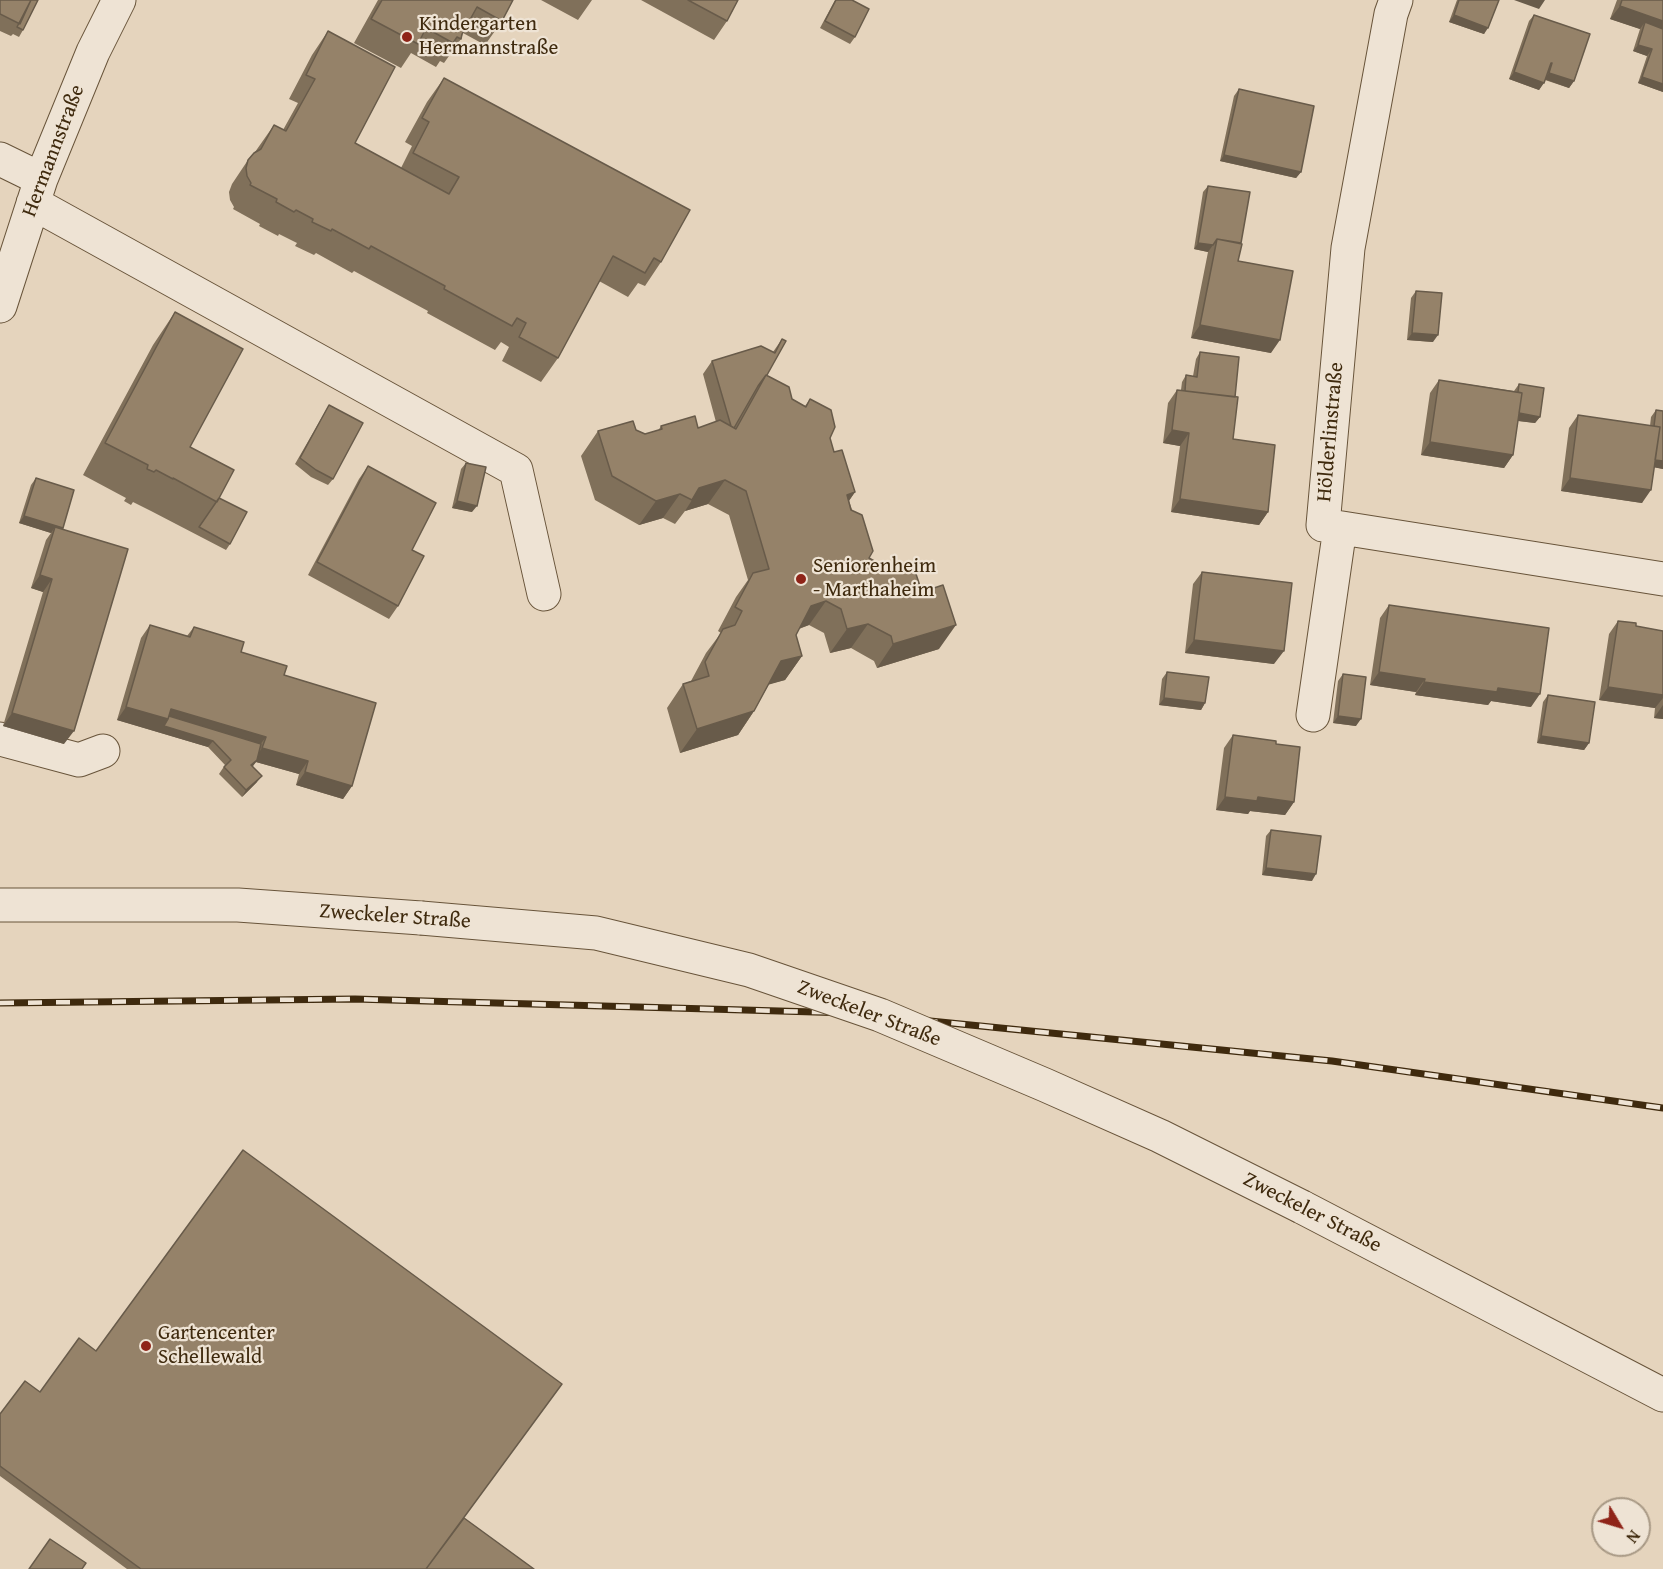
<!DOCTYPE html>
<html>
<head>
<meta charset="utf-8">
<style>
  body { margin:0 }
  #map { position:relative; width:1663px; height:1569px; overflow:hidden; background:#e5d4bd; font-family:"Gentium Book Plus",serif }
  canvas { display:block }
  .north { position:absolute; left:1591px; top:1497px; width:60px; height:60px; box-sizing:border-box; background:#eee3d4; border:2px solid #a89985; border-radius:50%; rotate:128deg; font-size:16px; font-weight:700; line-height:24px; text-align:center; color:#3f2a0e }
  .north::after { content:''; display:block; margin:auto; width:21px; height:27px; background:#8f2418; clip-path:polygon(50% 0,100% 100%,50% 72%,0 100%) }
</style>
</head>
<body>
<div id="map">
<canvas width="1663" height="1569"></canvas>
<div class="north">N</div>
</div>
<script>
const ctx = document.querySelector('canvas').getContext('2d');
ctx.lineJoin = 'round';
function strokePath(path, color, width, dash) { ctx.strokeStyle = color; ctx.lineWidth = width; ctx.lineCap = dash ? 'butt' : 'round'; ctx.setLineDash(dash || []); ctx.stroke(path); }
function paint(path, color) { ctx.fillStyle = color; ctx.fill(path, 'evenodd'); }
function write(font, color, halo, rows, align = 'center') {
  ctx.font = font + ' "Gentium Book Plus",serif'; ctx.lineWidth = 4.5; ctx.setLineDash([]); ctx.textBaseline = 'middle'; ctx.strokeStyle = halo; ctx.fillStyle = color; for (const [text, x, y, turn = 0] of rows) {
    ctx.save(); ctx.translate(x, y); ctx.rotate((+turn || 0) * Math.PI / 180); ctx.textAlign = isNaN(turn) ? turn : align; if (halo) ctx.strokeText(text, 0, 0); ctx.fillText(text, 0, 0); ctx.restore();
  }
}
const minor = new Path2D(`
  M 1396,0 L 1391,14 L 1348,248 L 1323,525 L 1663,579
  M 0,159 L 41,179
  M 33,203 L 516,470 L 544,594
  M 0,306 L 41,179 L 93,52 L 119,0
  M 1313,715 L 1340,528
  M 0,739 L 79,760 L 103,751
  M 0,905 L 238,905 L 421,918
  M 1302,1207 L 1663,1395`);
const rail = new Path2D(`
  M 0,1003 L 355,999 L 850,1013 L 1332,1061 L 1663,1108`);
const minorBridge = new Path2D(`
  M 421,918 L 596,933 L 749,970 L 880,1015 L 1045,1085 L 1160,1136 L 1302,1207`);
const wall = new Path2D(`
  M 0,0 L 38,0 L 23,30 L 19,37 L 13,34 L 11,36 L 0,31 Z
  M 378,0 L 513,0 L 502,21 L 485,45 L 463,33 L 461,39 L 444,63 L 440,61 L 436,67 L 411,53 L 401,68 L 354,43 Z
  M 541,0 L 592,0 L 578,20 Z
  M 641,0 L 738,0 L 727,21 L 714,40 Z
  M 835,0 L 852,0 L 855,37 L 850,44 L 820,28 Z
  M 1457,0 L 1499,0 L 1484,34 L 1449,22 Z
  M 1617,0 L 1663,0 L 1663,92 L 1638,83 L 1647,56 L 1633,51 L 1640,29 L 1610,19 Z
  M 1534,15 L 1574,81 L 1569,88 L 1545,80 L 1539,90 L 1509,79 L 1529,21 Z
  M 328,31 L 355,143 L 401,168 L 412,146 L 405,142 L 427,102 L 444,78 L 661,262 L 645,286 L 638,283 L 628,297 L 599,281 L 558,358 L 541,382 L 502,361 L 509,347 L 501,342 L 495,350 L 427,313 L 428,311 L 354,271 L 352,273 L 316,253 L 314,255 L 295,246 L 297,243 L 279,234 L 278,236 L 259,226 L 260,224 L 233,209 L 234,207 L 230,200 L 229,192 L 232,184 L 248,160 L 255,152 L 274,125 L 283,130 L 298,103 L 289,99 L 312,55 Z
  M 1239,89 L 1301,172 L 1296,178 L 1220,161 L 1234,96 Z
  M 1208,186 L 1238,261 L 1271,353 L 1191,338 L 1208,252 L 1194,249 L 1203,192 Z
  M 1416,291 L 1433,342 L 1407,340 L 1411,298 Z
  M 175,312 L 190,447 L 219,498 L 230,544 L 226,550 L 151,511 L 133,502 L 131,505 L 124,501 L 126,498 L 83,475 L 153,345 Z
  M 782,339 L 767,376 L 792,399 L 805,406 L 810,399 L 830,438 L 834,452 L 855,492 L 849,501 L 869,558 L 889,570 L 895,562 L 939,649 L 877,668 L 874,661 L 851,648 L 830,653 L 824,633 L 809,625 L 799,629 L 796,635 L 802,656 L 785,680 L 769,684 L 754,711 L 738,735 L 680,753 L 667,708 L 683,684 L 691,681 L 706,653 L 721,633 L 718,631 L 736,597 L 748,580 L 729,515 L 708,504 L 685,511 L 675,524 L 663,518 L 639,525 L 595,500 L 581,456 L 598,431 L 636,430 L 645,434 L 658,431 L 661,426 L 698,428 L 716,422 L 703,374 L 712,361 L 773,352 Z
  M 1200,352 L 1235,397 L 1233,439 L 1268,512 L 1259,525 L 1171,512 L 1180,446 L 1163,443 L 1168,403 L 1177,390 L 1181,390 L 1182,382 L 1186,375 L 1193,376 L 1196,359 Z
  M 1439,380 L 1514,391 L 1519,384 L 1540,417 L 1535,423 L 1518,421 L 1513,455 L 1504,468 L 1421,455 L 1430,393 Z
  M 329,405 L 333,479 L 328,485 L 311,477 L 295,464 Z
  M 1656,410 L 1663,411 L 1663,469 L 1654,467 L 1642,503 L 1561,491 L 1569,428 L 1578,415 L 1650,426 L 1651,417 Z
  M 466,463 L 472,512 L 452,508 L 461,469 Z
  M 368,466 L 412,550 L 398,606 L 389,619 L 308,575 L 359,479 Z
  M 36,478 L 62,530 L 64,744 L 3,726 L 43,592 L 31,588 L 46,540 L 51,533 L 19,523 L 31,485 Z
  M 1202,572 L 1274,664 L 1185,653 L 1193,584 Z
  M 1389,605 L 1531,707 L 1491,701 L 1488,705 L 1415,695 L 1416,692 L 1370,685 L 1380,618 Z
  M 1618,621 L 1636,626 L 1663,631 L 1663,719 L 1654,718 L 1655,708 L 1599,700 L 1609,634 Z
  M 150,625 L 187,636 L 194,627 L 284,675 L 352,786 L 343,799 L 296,785 L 299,774 L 256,762 L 253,766 L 257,782 L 242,797 L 219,774 L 225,765 L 208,747 L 117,720 L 141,638 Z
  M 1167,672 L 1205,703 L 1201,710 L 1159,705 L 1162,679 Z
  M 1343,674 L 1356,726 L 1333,723 L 1338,681 Z
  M 1548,695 L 1589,743 L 1584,750 L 1537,743 L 1543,702 Z
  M 1233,735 L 1276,744 L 1294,802 L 1285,815 L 1250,811 L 1248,814 L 1216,810 L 1224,748 Z
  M 1271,830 L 1312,881 L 1262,875 L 1266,836 Z
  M 96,1351 L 464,1518 L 534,1569 L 127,1569 L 0,1476 L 0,1414 L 40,1392 Z`);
const shadedWall = new Path2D(`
  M 1514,0 L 1545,0 L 1539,9 Z
  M 1620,6 L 1663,21 L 1663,37 L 1645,22 L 1640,29 L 1610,19 Z
  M 1454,15 L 1488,28 L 1484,34 L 1449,22 Z
  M 1638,45 L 1652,49 L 1647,56 L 1633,51 Z
  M 1514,72 L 1544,83 L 1539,90 L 1509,79 Z
  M 1549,73 L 1574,81 L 1569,88 L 1544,79 Z
  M 1642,77 L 1663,84 L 1663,92 L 1638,83 Z
  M 1224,155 L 1301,172 L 1296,178 L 1220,161 Z
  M 1198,243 L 1213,245 L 1208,252 L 1194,249 Z
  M 1200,325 L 1280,340 L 1271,353 L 1191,338 Z
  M 1412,333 L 1438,335 L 1433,342 L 1407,340 Z
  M 1516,413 L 1540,417 L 1535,423 L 1511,420 Z
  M 1172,430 L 1189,433 L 1180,446 L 1163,443 Z
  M 1430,442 L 1513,455 L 1504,468 L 1421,455 Z
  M 1651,459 L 1663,461 L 1663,469 L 1647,466 Z
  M 1570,478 L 1651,490 L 1642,503 L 1561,491 Z
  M 725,480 L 708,504 L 685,511 L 692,500 L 699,488 Z
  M 855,492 L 838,516 L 847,495 Z
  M 680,494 L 663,518 L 639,525 L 656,501 Z
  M 1180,499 L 1268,512 L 1259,525 L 1171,512 Z
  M 457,501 L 477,506 L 472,512 L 452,508 Z
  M 24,516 L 63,528 L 59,535 L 55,527 L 51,533 L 19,523 Z
  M 40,575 L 52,579 L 43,592 L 31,588 Z
  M 826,601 L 809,625 L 795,630 L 811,606 Z
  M 868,624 L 851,648 L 830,653 L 847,629 Z
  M 956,625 L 939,649 L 877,668 L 893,644 Z
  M 1194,640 L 1284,651 L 1274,664 L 1185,653 Z
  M 802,656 L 785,680 L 764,686 L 781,661 Z
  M 1379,672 L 1425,679 L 1416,692 L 1370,685 Z
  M 1424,682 L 1498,688 L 1540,694 L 1531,707 L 1491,701 L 1488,705 L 1415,695 Z
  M 1608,687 L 1663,695 L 1663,698 L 1655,708 L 1599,700 Z
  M 1164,698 L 1205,703 L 1201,710 L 1159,705 Z
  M 1663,705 L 1663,719 L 1654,718 Z
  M 126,707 L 171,709 L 266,737 L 256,750 L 213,741 L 208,747 L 117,720 Z
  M 754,711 L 738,735 L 680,753 L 697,729 Z
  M 12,713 L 74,731 L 64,744 L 3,726 Z
  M 1338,716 L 1361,719 L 1356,726 L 1333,723 Z
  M 1541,736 L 1589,743 L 1584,750 L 1537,743 Z
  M 262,748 L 308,761 L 299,774 L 256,762 L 252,767 L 251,765 L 253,761 Z
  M 305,772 L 352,786 L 343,799 L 296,785 Z
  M 262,776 L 257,782 L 242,797 L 246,790 Z
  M 1225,797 L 1258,797 L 1294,802 L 1285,815 L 1250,811 L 1248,814 L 1216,810 Z
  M 1266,868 L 1316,874 L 1312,881 L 1262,875 Z`);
const building = new Path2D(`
  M 0,0 L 31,0 L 20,24 L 0,14 Z
  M 31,0 L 38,0 L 23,30 L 17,27 Z
  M 382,0 L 513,0 L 502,21 L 477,7 L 462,34 L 461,39 L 457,37 L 453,43 L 426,28 L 418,44 L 371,19 Z
  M 688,0 L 738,0 L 727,21 Z
  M 836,0 L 852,0 L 869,9 L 855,37 L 825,21 Z
  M 1459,0 L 1499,0 L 1488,28 L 1454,15 Z
  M 1622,0 L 1663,0 L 1663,21 L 1620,6 Z
  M 1534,15 L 1590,34 L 1574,81 L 1549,73 L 1552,63 L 1551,63 L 1544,83 L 1514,72 Z
  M 1645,22 L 1663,29 L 1663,84 L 1642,77 L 1652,49 L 1638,45 Z
  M 328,31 L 395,67 L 355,143 L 449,194 L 459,177 L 413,153 L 429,122 L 422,118 L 444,78 L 690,210 L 661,262 L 654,258 L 645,273 L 613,256 L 558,358 L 519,337 L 526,323 L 517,318 L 512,326 L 444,289 L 445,286 L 371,246 L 369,249 L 332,229 L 331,231 L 312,222 L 313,219 L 296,210 L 294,212 L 276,202 L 277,199 L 250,185 L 251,183 L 247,176 L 246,168 L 248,160 L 254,153 L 261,149 L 274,125 L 286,131 L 315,79 L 306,75 Z
  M 1239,89 L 1314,106 L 1301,172 L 1224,155 Z
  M 1208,186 L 1250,192 L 1241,243 L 1217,239 L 1213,245 L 1198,243 Z
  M 1217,239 L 1242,244 L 1238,261 L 1293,271 L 1280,340 L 1200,325 Z
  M 1416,291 L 1442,293 L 1438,335 L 1412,333 Z
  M 175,312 L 243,349 L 190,447 L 234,470 L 217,502 L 173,478 L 173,479 L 156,470 L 154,472 L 147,469 L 148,465 L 105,443 Z
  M 782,339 L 786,341 L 767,375 L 766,375 L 758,386 L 734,428 L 731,426 L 712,361 L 761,346 L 775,353 Z
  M 1200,352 L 1239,357 L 1235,397 L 1185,391 L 1186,375 L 1197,377 Z
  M 766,375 L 789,387 L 792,399 L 806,407 L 810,399 L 831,410 L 835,427 L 830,438 L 834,452 L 842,450 L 855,492 L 847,495 L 851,510 L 862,515 L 873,551 L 869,558 L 890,570 L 895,562 L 916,574 L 922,592 L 943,585 L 956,625 L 893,644 L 891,636 L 868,624 L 847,629 L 841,609 L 826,601 L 811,606 L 796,635 L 802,656 L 781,661 L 754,711 L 697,729 L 683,684 L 709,676 L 705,662 L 723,629 L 735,625 L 742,611 L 735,607 L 753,573 L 769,569 L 746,491 L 725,480 L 699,488 L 692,500 L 680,494 L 656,501 L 612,476 L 598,431 L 633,421 L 636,430 L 645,434 L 662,429 L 661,426 L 695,416 L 698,428 L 720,420 L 736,429 Z
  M 1439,380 L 1522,393 L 1513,455 L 1430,442 Z
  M 1519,384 L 1544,388 L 1540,417 L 1519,413 L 1522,393 L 1518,392 Z
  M 1177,390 L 1238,397 L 1233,439 L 1275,445 L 1268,512 L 1180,499 L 1189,433 L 1172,430 Z
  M 329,405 L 363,423 L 333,479 L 316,470 L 300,458 Z
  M 1656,410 L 1663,411 L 1663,461 L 1655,460 L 1660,427 L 1654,426 Z
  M 1578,415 L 1660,427 L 1651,490 L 1570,478 Z
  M 466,463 L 486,467 L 477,506 L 457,501 Z
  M 368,466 L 436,503 L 412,550 L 424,556 L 398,606 L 317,562 Z
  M 36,478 L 74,490 L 63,528 L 24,516 Z
  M 219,498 L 247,512 L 230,544 L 199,527 Z
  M 55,527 L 128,549 L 74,731 L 12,713 L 52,579 L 40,575 Z
  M 1202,572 L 1292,583 L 1284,651 L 1194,640 Z
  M 1389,605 L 1549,628 L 1540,694 L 1498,688 L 1497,692 L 1424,682 L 1425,679 L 1379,672 Z
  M 1618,621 L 1636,623 L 1636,626 L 1663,631 L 1663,695 L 1608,687 Z
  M 150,625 L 190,637 L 194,627 L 244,642 L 241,652 L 287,666 L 284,675 L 376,703 L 352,786 L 305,772 L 308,761 L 262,748 L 266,737 L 171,709 L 168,719 L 126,707 Z
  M 1167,672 L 1209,677 L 1205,703 L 1164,698 Z
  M 1343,674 L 1366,677 L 1361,719 L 1338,716 Z
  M 1548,695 L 1595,702 L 1589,743 L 1541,736 Z
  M 169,716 L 261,744 L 257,760 L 251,765 L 262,776 L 246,790 L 224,767 L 231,760 L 213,741 L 164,726 L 168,719 Z
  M 1233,735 L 1276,741 L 1276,744 L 1300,747 L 1294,802 L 1258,797 L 1257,801 L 1225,797 Z
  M 1271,830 L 1321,836 L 1316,874 L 1266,868 Z
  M 243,1150 L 562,1384 L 426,1569 L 141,1569 L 0,1466 L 0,1414 L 25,1381 L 40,1392 L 79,1338 L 96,1351 Z
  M 464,1518 L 534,1569 L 426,1569 Z
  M 50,1539 L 86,1563 L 82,1569 L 29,1569 Z`);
const markers = [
  [407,37,6,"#8f2418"],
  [801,579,6,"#8f2418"],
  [146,1346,6,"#8f2418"]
];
const poiNames = [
  ["Kindergarten",419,25],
  ["Hermannstraße",419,49],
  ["Seniorenheim",813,567],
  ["- Marthaheim",813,591],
  ["Gartencenter",158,1334],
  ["Schellewald",158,1358]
];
const streetNames = [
  ["Hermannstraße",54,151,-69],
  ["Hölderlinstraße",1331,432,-85],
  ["Zweckeler Straße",395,917,4],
  ["Zweckeler Straße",869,1014,21],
  ["Zweckeler Straße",1312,1213,27]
];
strokePath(minor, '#68543a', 35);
strokePath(minor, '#eee3d4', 33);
strokePath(rail, '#3f2a0e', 7);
strokePath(rail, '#eee3d4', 4.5, [14]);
strokePath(minorBridge, '#68543a', 35, []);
strokePath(minorBridge, '#eee3d4', 33);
paint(wall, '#80705a');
paint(shadedWall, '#685b4a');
paint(building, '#958269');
strokePath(building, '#685b4a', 1.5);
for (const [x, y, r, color] of markers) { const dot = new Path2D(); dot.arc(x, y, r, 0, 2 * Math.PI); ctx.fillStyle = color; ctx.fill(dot); strokePath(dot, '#eee3d4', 2); }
write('21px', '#3f2a0e', '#eee3d4', poiNames, 'left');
write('21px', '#3f2a0e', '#eee3d4', streetNames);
</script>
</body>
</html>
